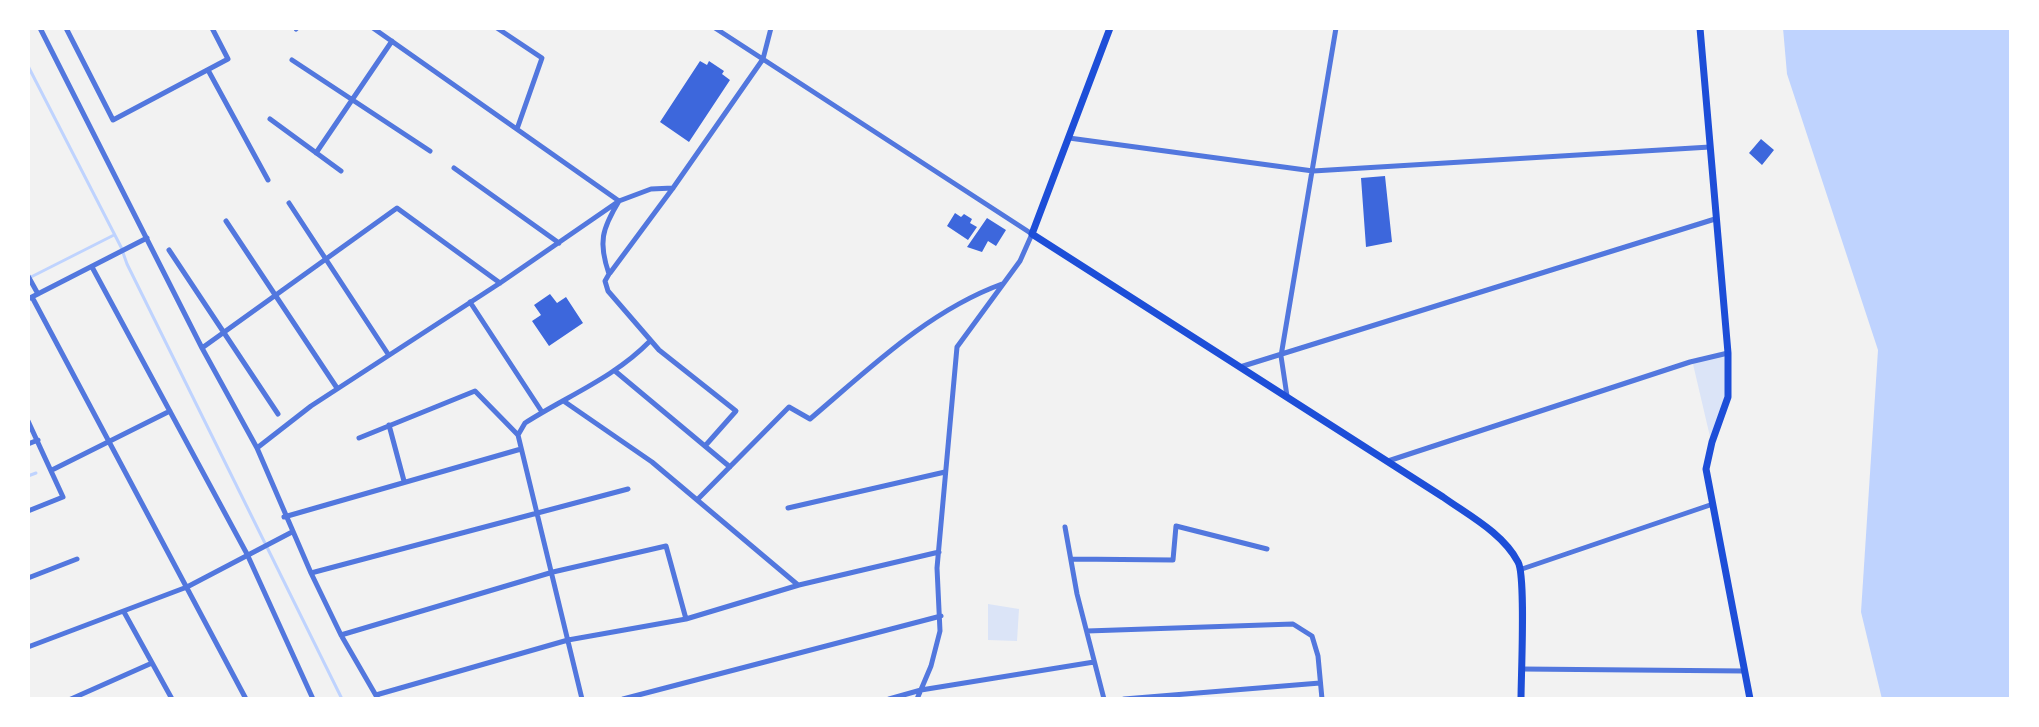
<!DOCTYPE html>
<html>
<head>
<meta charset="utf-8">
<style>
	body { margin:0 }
	#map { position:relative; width:2039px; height:727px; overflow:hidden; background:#f2f2f2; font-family:Manrope,sans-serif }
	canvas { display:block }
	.frame { position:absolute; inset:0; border:30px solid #fff; pointer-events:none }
</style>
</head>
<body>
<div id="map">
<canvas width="2039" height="727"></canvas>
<div class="frame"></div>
</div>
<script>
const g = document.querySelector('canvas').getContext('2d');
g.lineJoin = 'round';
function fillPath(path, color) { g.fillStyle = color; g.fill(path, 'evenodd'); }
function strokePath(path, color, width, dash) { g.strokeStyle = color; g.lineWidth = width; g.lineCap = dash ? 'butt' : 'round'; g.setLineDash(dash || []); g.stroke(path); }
fillPath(new Path2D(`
	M1728 353V397L1711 441 1693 364Z
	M988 604 1019 609 1017 641 988 640Z`), '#dbe4f7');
fillPath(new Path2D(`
	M1783 28H2011V699H1882L1861 612 1878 350 1787 74Z`), '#bfd3fe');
strokePath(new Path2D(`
	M28 66 121 247 127 264 342 699
	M29 278 114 235
	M28 476 36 473`), '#bfd3fe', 3);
fillPath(new Path2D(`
	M700 61 707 65 709 61 724 71 722 74 730 80 689 142 660 122Z
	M1761 139 1774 150 1762 165 1749 153Z
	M1385 176 1392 242 1366 247 1361 178Z
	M955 213 961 217 964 214 972 219 970 223 977 227 968 240 947 226Z
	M987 218 1006 230 996 246 988 241 982 252 967 247Z
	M550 294 557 303 566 297 583 323 549 346 532 321 541 315 534 305Z`), '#3d67dc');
strokePath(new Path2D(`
	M40 28 202 348 257 448 311 573 341 635 378 699
	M66 28 113 120 228 59 212 28
	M373 28 619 201C602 229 598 242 609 274L605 281 608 291 659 350 736 411 705 446
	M497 28 542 58 517 129
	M715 28 1032 234 1020 261 957 347 937 568 940 631 931 666 917 699
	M296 29 297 28
	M292 60 430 151
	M208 70 268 180
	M270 119 341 171
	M1069 138 1313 171 1710 147
	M316 153 392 41
	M454 168 559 243
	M289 203 388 354
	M226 221 337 388
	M169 250 278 414
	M92 267 247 554 313 699
	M610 273 673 188 763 59 771 28
	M28 276 38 294
	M32 297 246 699
	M28 299 147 238
	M470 302 542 412
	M202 348 397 208 500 283
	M1240 367 1715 219
	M615 371 730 467
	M1287 396 1281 356 1336 28
	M565 402 652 462 798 585
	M28 421 63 497 28 511
	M389 425 404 481
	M518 435 525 423C567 396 614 378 650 341
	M359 438 475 391 518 435 582 699
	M28 444 38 440
	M257 448 311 406 500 283 619 201 651 189 673 188
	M1388 461 1690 362 1728 353
	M52 470 170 411
	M697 500 789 407 810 419C869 369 928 311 1002 284
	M788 508 945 472
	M284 517 521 449
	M1065 527 1077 594 1104 699
	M1071 559 1173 560 1176 526 1267 549
	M1522 569 1713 504
	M311 573 628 489
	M28 578 77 559
	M124 612 172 699
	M1087 631 1293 624 1312 636 1318 656 1322 699
	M341 635 553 572 666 546 686 619
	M28 647 187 587 292 532
	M1522 669 1744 671
	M376 695 568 640 686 619 799 585 939 552
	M71 699 152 663
	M623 699 941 616
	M889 699 921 690 1094 662
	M1124 699 1320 683`), '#5277de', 5);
strokePath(new Path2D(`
	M1110 28 1032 234 1443 497C1468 515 1503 533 1518 562 1526 576 1521 675 1521 699
	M1700 28 1728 353V397L1712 442 1706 469 1750 699`), '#1d4ed8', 7);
</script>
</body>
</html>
